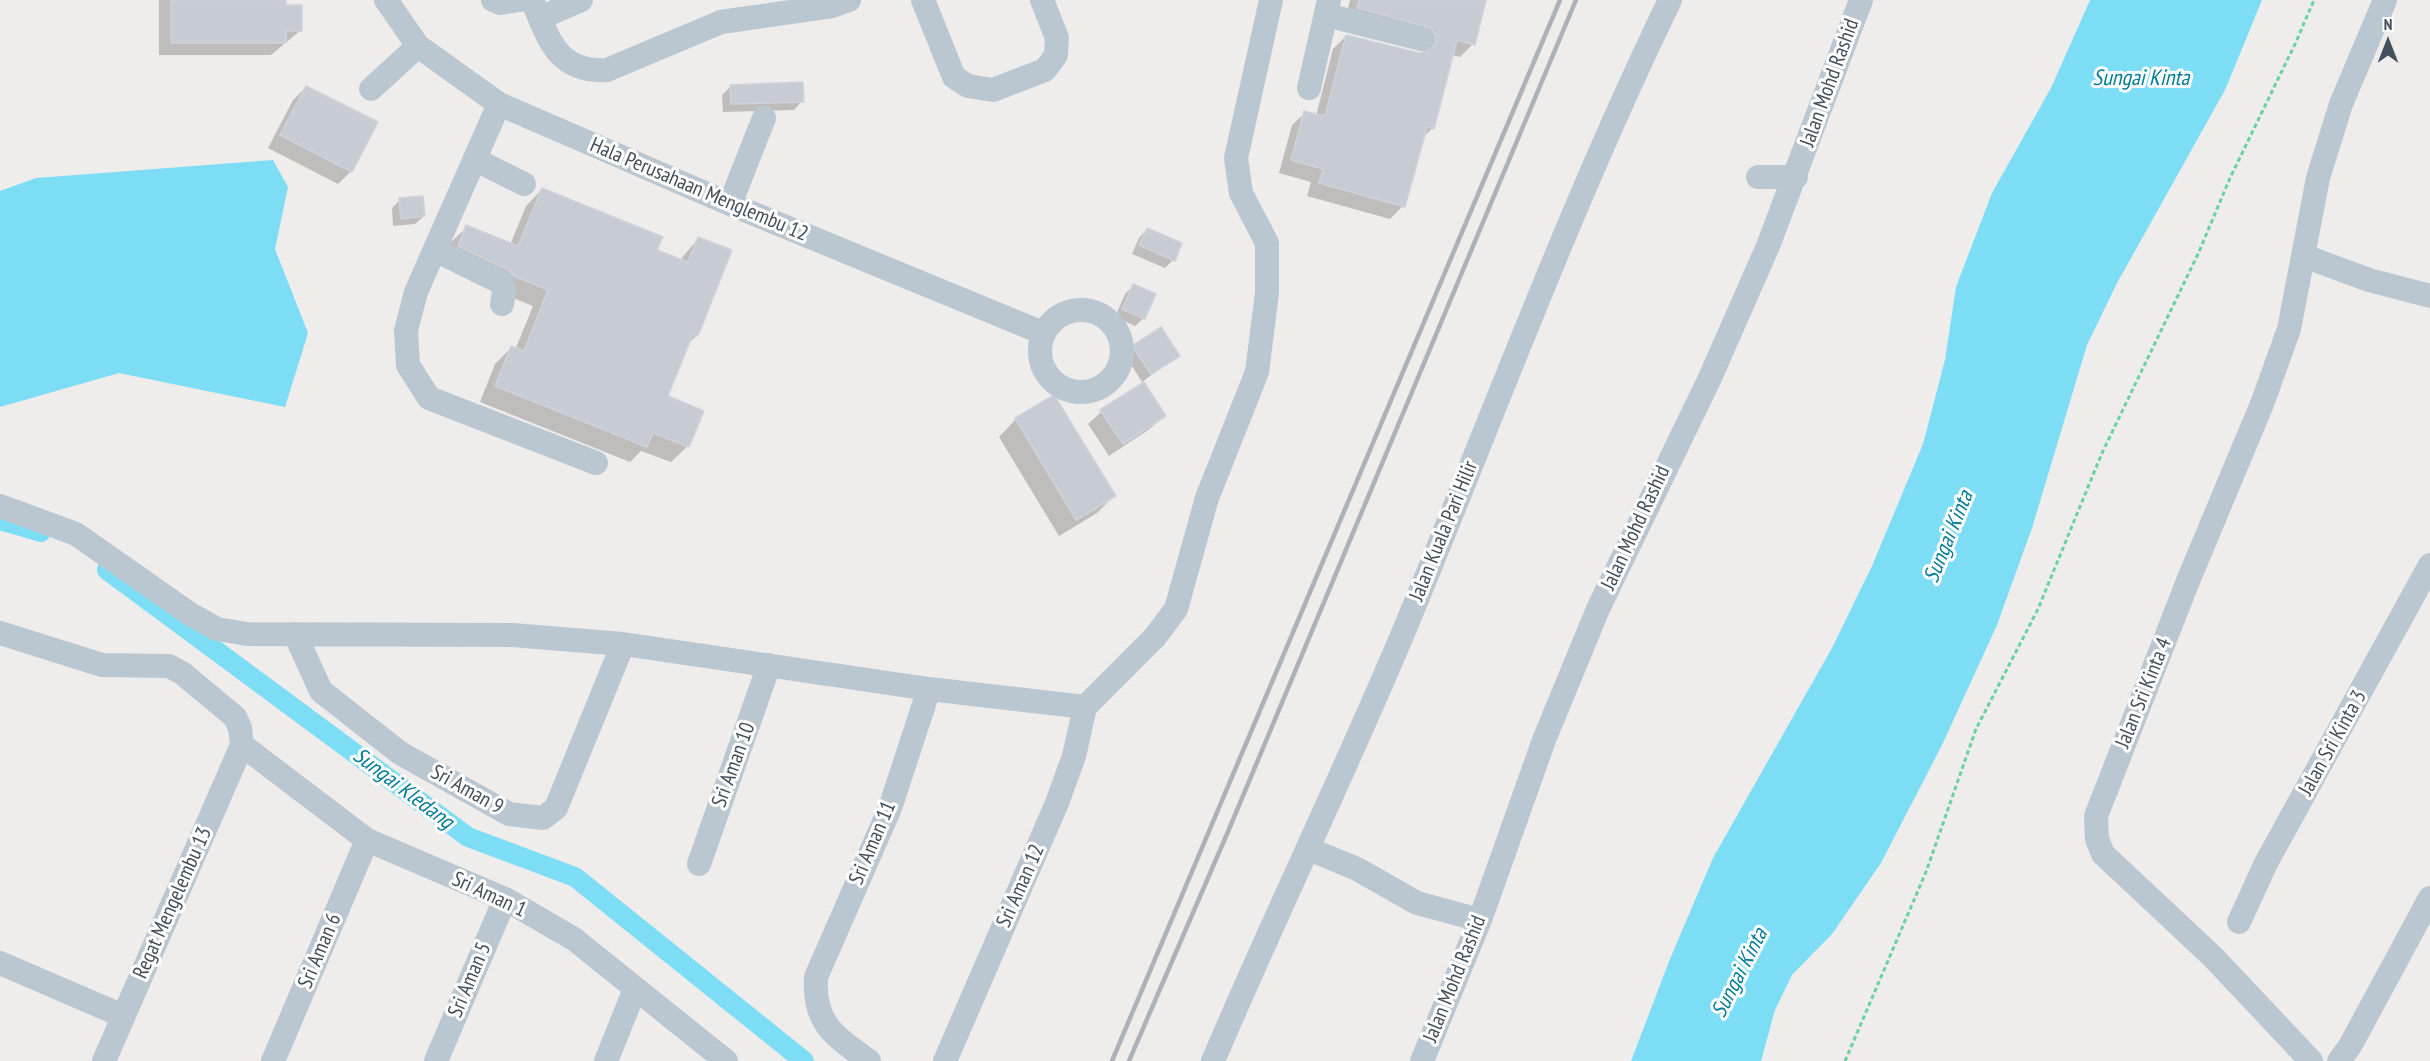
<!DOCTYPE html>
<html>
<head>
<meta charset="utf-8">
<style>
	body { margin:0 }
	#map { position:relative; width:2430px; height:1061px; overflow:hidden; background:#efecec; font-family:"PT Sans Narrow",sans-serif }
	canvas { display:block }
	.north { position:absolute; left:2358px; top:12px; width:60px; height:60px; -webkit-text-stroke:4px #fff; paint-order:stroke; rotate:0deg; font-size:16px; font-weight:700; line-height:24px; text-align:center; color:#43505b }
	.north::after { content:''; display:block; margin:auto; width:21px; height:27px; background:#43505b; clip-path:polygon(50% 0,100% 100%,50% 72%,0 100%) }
</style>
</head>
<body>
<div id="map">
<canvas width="2430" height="1061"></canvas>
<div class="north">N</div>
</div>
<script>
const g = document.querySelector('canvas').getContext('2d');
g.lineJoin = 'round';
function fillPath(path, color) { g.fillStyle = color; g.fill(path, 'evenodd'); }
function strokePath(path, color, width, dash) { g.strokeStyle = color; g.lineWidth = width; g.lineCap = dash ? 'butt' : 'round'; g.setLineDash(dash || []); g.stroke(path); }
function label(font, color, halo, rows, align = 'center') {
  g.font = font + ' "PT Sans Narrow",sans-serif'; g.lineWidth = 6; g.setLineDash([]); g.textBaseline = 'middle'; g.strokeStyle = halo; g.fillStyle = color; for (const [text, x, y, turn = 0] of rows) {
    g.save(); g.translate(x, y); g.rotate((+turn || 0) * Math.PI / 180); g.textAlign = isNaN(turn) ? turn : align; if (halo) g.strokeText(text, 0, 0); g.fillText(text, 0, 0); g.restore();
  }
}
fillPath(new Path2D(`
	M2090 0H2262L2225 90 2117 283 2087 345 2032 528 1997 625 1942 745 1881 863 1832 934 1792 975 1775 1010 1761 1061H1631L1670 959 1713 858 1832 648 1872 566 1923 444 1945 360 1956 287 1992 193 2051 88Z
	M273 160 288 187 275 249 308 333 285 407 119 373 0 407V191L36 178Z`), '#7dddf4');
fillPath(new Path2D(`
	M159 0H284V7L301 30 271 55H159Z
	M1350 0H1486L1473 44 1460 57 1452 55 1433 128 1422 138 1403 206 1390 219 1307 196 1311 182 1279 173 1292 125 1305 113 1316 116 1333 49 1346 36 1423 54V48L1345 21Z
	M731 86 802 101 794 110 723 112 722 95Z
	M306 87 351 171 338 184 268 148 293 100Z
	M542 189 655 250 680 260 698 239 697 335 687 345 666 397 688 446 671 462 641 451 630 462 480 402 495 364 511 348 515 350 533 306 498 292 443 262 450 243 467 227 510 245 526 206Z
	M400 200 424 216 415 224 393 226 392 208Z
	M1147 229 1173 260 1165 268 1132 254 1139 238Z
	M1133 286 1144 318 1135 326 1115 317 1125 294Z
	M1133 347 1178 356 1142 382 1125 355Z
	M1054 397 1114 496 1097 513 1059 536 999 437 1016 419Z
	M1101 412 1164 415 1151 428 1109 456 1088 424Z`), '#0003');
strokePath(new Path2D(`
	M0 520 41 532
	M107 570 468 837 575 877 804 1061`), '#7dddf4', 20);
const building = new Path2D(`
	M171 0H286V5H302V31H286V43H171Z
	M1359 0H1486L1475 45 1457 40 1434 129 1427 127 1405 207 1319 183 1323 169 1291 160 1304 111 1325 116 1346 35 1419 53 1426 52 1436 43 1435 35 1431 28 1357 8Z
	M803 82 804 102 731 104 730 85Z
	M306 86 378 122 352 172 280 135Z
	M542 188 663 237 657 250 688 262 698 237 732 250 698 336 693 334 668 396 704 411 689 447 653 433 647 447 495 386 511 346 524 351 548 290 514 276 508 270 458 246 466 225 518 246Z
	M423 196 425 216 401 219 399 198Z
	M1147 228 1182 243 1175 261 1139 245Z
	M1133 284 1156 294 1145 319 1122 309Z
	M1161 327 1180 356 1151 374 1132 346Z
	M1144 382 1166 416 1123 444 1100 410Z
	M1054 395 1116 496 1076 520 1015 418Z`);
fillPath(building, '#c7cbd3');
strokePath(building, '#cfd2d9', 1.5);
strokePath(new Path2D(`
	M1845 1061 1926 872 1976 729 2038 609 2102 453 2198 254 2230 178 2296 42 2314 0`), '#6ad39d', 3, [4.5, 3]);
strokePath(new Path2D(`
	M386 0 418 46 499 104 730 204 1043 333
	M493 0 500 3 520 0
	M532 0C549 39 557 73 607 70L721 22 832 6 849 0
	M923 0 954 77 968 86 993 90 1045 70 1056 55 1057 38 1042 0
	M1326 15 1422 39
	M540 18 581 0
	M1309 88 1329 0
	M371 89 418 46
	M499 104 416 292 406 330 408 365 429 398 596 463
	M476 160 524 184
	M1758 177H1796
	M730 204 764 118
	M435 250 502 283 504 292 502 304
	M2304 256 2369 280 2430 296
	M1040 351a41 41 0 1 1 82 0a41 41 0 1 1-82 0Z
	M0 506 76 534 190 614 217 629 247 634 512 635 623 644 929 689 1085 707
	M0 633 102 665 169 666 182 673 235 717 240 728 242 745 104 1061
	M295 634 321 691 400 753 509 814 543 818 556 808 623 644
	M1085 707 1155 637 1176 609 1207 498 1257 372 1267 293V243L1241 193 1236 158 1271 0
	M242 745 367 840 505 899 574 939 726 1061
	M1309 849 1357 869 1417 903 1480 920
	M699 864 769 665
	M2239 922 2266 863 2430 565
	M0 963 123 1016
	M273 1061 367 840
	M436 1061 505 899
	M606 1061 635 989
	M869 1061C835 1036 813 1024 816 977L890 808 929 689
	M945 1061 1057 803 1074 756 1085 707
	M1213 1061C1275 915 1345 772 1406 626 1493 416 1571 204 1670 0
	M1422 1061 1480 920 1544 740 1598 609 1709 380 1768 246 1861 0
	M2311 1061 2213 957 2103 854 2097 839 2096 816 2188 581 2262 404 2289 329 2318 178 2341 104 2385 0
	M2339 1061 2350 1046 2430 898`), '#bbc7d0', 24);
strokePath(new Path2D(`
	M1112 1061 1560 0
	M1129 1061 1227 834 1576 0`), '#aeb2b8', 4.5);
label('21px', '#43505b', '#fff', [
	["Jalan Mohd Rashid",1830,83,-70],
	["Hala Perusahaan Menglembu 12",699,190,23],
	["Jalan Mohd Rashid",1636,528,-65],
	["Jalan Kuala Pari Hilir",1444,531,-68],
	["Jalan Sri Kinta 4",2144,693,-68],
	["Jalan Sri Kinta 3",2333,743,-61],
	["Sri Aman 10",734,765,-70],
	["Sri Aman 9",467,790,29],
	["Sri Aman 11",873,843,-67],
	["Sri Aman 12",1021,886,-66],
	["Sri Aman 1",489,895,25],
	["Regat Mengelembu 13",173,903,-66],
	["Sri Aman 6",320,951,-67],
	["Jalan Mohd Rashid",1455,979,-68],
	["Sri Aman 5",470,980,-67]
]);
label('italic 22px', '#037c99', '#fff', [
	["Sungai Kinta",2141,79],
	["Sungai Kinta",1949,537,-68],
	["Sungai Kledang",403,789,37],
	["Sungai Kinta",1740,973,-63]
]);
</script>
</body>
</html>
